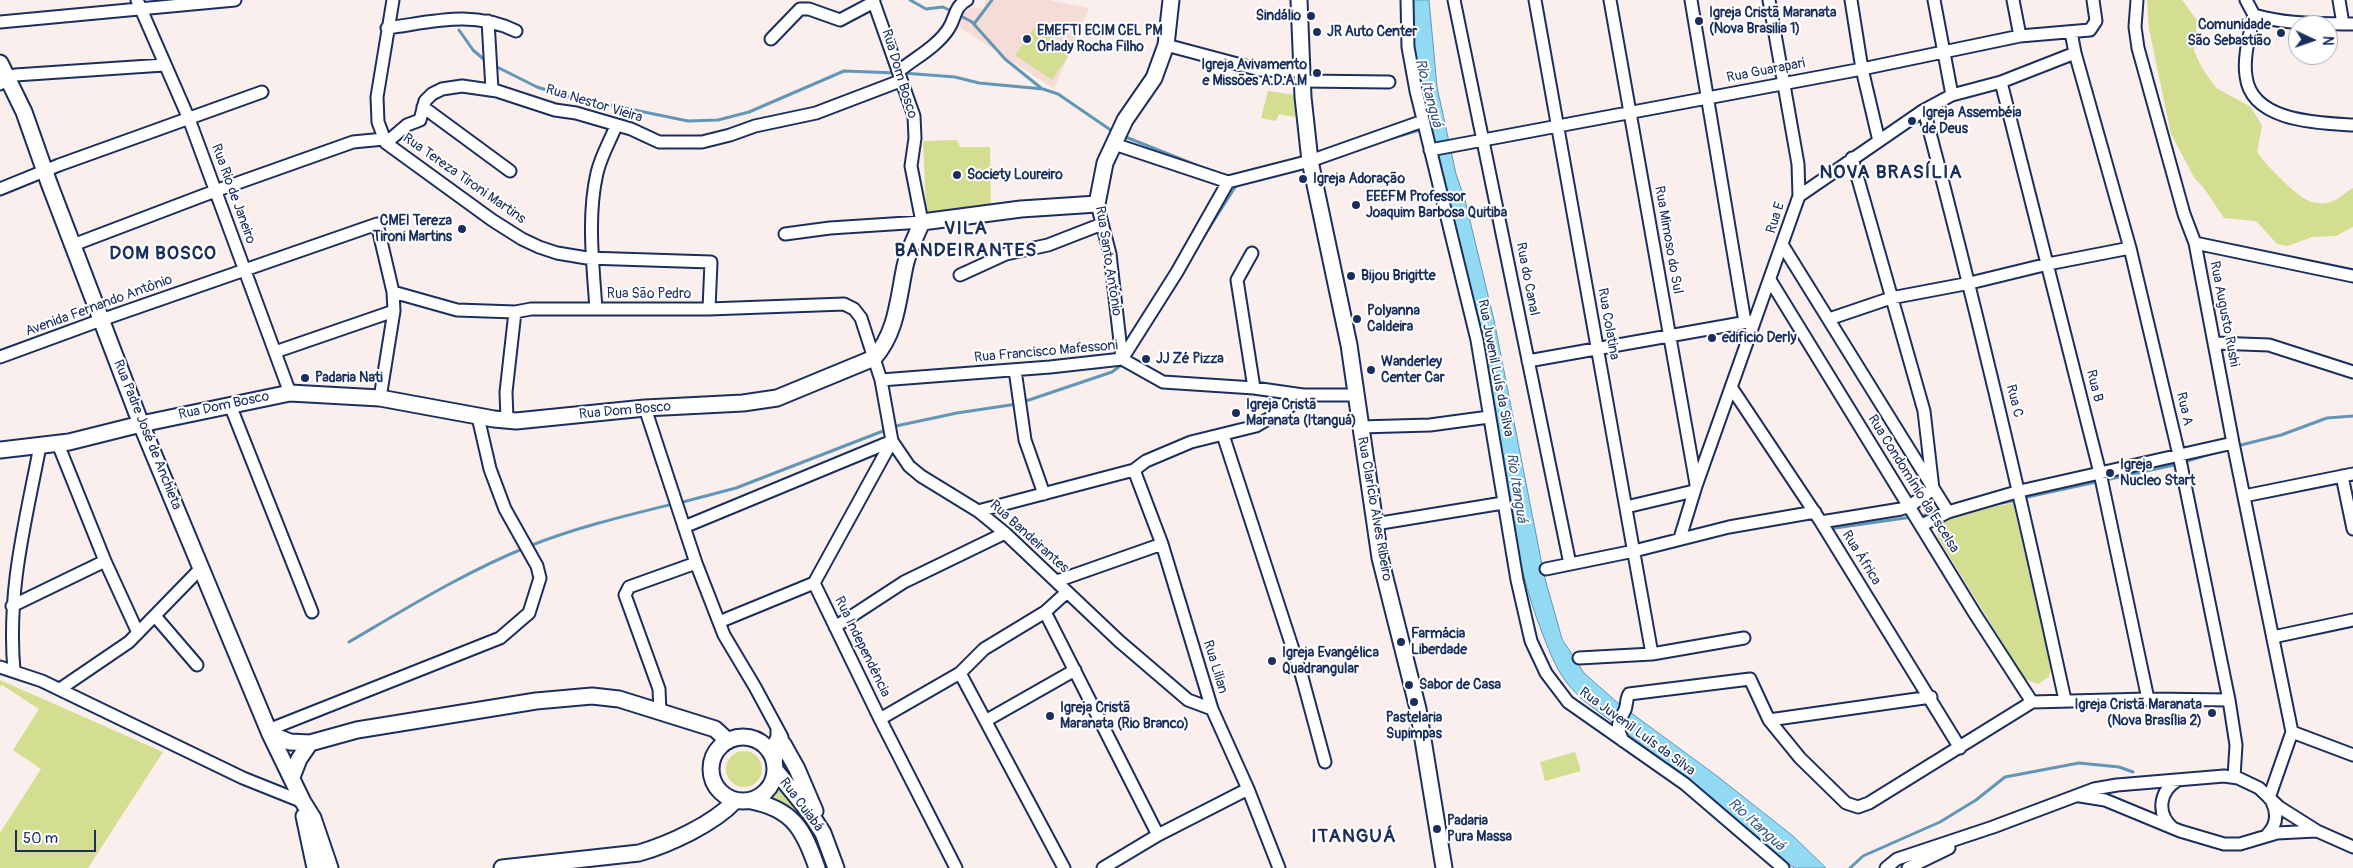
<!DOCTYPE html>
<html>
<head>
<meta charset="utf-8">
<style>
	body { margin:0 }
	#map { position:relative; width:2353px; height:868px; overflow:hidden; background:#faefec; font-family:Pangolin,sans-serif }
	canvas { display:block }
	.north { position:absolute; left:2288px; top:15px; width:50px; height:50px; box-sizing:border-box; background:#fff; border:1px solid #a4acbf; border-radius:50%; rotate:93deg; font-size:14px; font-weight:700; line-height:20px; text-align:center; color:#1b2f5e }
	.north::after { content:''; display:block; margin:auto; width:18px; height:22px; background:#1b2f5e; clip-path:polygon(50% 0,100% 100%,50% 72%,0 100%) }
	.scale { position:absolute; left:15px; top:830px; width:81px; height:22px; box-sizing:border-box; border:2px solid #1b2f5e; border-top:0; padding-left:6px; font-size:15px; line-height:18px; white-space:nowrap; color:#1b2f5e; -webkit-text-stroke:4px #fff; paint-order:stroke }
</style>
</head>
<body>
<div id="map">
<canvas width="2353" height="868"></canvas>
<div class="north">N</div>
<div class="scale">50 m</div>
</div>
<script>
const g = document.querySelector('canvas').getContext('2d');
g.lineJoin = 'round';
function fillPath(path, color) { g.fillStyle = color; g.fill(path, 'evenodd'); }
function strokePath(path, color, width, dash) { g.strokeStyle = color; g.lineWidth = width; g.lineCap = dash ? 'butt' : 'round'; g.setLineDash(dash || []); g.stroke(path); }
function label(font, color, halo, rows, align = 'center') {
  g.font = font + ' Pangolin,sans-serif'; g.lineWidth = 4; g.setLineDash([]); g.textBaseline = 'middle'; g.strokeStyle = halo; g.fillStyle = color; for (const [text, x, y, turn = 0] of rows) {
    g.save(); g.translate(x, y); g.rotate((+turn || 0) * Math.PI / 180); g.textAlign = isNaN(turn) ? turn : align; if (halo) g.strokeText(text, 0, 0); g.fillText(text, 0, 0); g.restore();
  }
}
fillPath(new Path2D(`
	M985 0H1049L1089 8 1054 89 958 26 960 15 972 7 984 9Z`), '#f5dcd6');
fillPath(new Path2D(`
	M2147 0H2182L2197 20 2194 51 2202 68 2216 88 2251 107 2262 126 2257 152C2267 166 2292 192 2307 200 2314 204 2323 204 2330 202 2339 200 2345 192 2353 188V227L2336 236 2312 237 2288 246 2277 244 2256 221 2224 218 2203 187 2195 179 2171 134 2149 29Z
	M1035 27 1071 52 1052 80 1015 55Z
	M1268 91 1296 95 1295 117 1279 114 1276 121 1261 118Z
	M957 140 960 147H990L991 204 926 212 923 141Z
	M2013 503 2051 668 2049 677 2038 684 2025 679 1938 538C1937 531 1939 524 1944 520 1959 510 1995 507 2013 503Z
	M0 680 163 752 88 868H0V833L41 769 13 750 39 709 2 685 0 687Z
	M726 769a18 18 0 1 1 36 0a18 18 0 1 1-36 0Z
	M1575 752 1581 771 1545 781 1540 762Z
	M778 784 799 801 832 868H827C812 831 808 815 769 797Z`), '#d3de91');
const water = new Path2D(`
	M1409 0H1429L1437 87 1456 174 1465 200 1494 320 1544 575 1562 639 1584 673 1619 704 1717 776 1793 836 1826 868H1794L1710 796 1583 700C1560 679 1554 663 1543 635 1527 595 1517 552 1510 509 1505 475 1501 442 1490 408L1424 120 1406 15Z`);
fillPath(water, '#92daf3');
strokePath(water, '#6296b7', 1);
strokePath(new Path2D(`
	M910 0 926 9 943 7 953 12
	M959 15 972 22 1005 59 1041 88
	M974 24 992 0
	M459 30 473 50 487 62
	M495 66 537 87 566 96 688 121 718 120 749 112 844 71 897 73
	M903 73 955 77 979 83 1043 89 1058 94 1115 133
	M1123 136 1206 169
	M1386 140 1423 129
	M1199 244 1237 184
	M1023 402 1112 372 1124 363
	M2237 446 2281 435 2327 418 2353 416
	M2184 462 2217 452
	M2023 498 2174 465
	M679 503 736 488 896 426 957 413 1017 404
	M1986 506 2017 500
	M1828 529 1933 514
	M349 642C407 608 465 572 527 547 574 528 624 516 673 504
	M1850 868 1863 856 1940 822 1976 800 2005 777 2079 763 2119 767 2133 772`), '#6296b7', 3);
const minor = new Path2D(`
	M137 0 189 119 290 393
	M393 0 377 97 378 122 386 143 492 220 522 239 539 247 557 253 587 258 711 262 709 309
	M1407 0 1408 47 1416 91 1477 340 1517 580 1531 641 1546 673 1568 702 1685 784 1783 868
	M1454 0 1570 564
	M1535 0 1652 654
	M1610 0 1696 484
	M1691 0 1745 322
	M1769 0 1798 164 1799 196
	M1851 0 1862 69 1879 141
	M1934 0 1952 95
	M2013 0 2020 36
	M2137 0 2135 27 2138 48 2184 214 2195 243 2233 443 2292 732 2353 755
	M2246 0 2254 15C2288 25 2318 23 2353 24
	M2339 0 2343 24
	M2254 15C2250 34 2243 56 2246 76 2251 122 2319 123 2353 125
	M488 21 492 90
	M0 22 235 0
	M387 28C433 22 472 10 516 31
	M771 39 800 9H809L840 20 874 2
	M1166 45 1260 70 1302 71
	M2075 53 2130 248 2179 455 2229 700 2236 745 2234 777
	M899 71C915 58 938 46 949 28 956 17 954 7 967 0
	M1303 81 1389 82
	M2001 82 2100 473 2148 699
	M0 84 6 77 15 75 164 65
	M423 107 510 171
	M1924 110C1976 306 2022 502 2065 700
	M386 143 407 125 420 120 425 101 432 94 442 89 462 86 497 91 555 110 576 113 631 129 659 142H702L730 135 755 126 816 113 900 81
	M1114 144 1228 182 1310 161 1423 121
	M1430 150 1862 69 2020 36 2090 30 2096 21 2093 0
	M0 189 59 165 262 92
	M1097 204 1110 254 1122 359
	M785 234 830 228 922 222 911 166 915 138 914 116 873 0
	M2195 243 2353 276
	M73 245 215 191 353 142 384 139
	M1783 246 1948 512
	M1252 253 1237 280 1254 388
	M960 275 1006 254 1048 245 1102 224
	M1770 280 1975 614 2032 702
	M393 292 457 310 515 312 531 309H709L844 304 854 309 861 318 881 380 892 441 909 466 921 476 978 511 1005 533 1119 641 1188 700 1212 709
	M596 309C593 265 587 216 597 173 601 156 610 141 616 126
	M1829 319 1891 298 1970 283 2048 264 2130 248
	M2215 343 2269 345 2353 372
	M275 352 394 311
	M0 357 101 320 377 224 393 292 394 311 380 398
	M1122 359 1177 272 1228 182
	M1528 361 1753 321
	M1015 370 1025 440 1044 494
	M881 380 1050 367 1122 359 1163 382 1254 388 1303 395H1357
	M1731 387 1821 522 1960 748
	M230 405 312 612
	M645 408 696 563 724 635 755 687 782 737 781 750 775 761
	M507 420 506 392 515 312
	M1360 427 1430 425 1489 417
	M1223 435 1302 677 1325 762
	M58 444 105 561 138 633
	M1134 470 1162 544 1212 709 1248 789 1279 868
	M2342 476 2353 529
	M2244 496 2353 474
	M1626 507 1694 491
	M978 511 1134 470 1146 461 1191 442 1256 426 1289 407 1303 395
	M1821 522 1901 509 1910 506 1933 489 1924 411 1852 158
	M1375 524 1503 503
	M1922 525 1948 512 2020 491 2233 443
	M684 527 892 441
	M1680 538 1696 486 1799 196 1924 110 1952 95 2001 82 2075 53 2071 32
	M1546 569 1634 551 1729 527 1815 512
	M1057 581 1162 544
	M814 583 880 719 956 868
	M814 583 892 441
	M12 606 105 561
	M1045 612 1158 835
	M155 616 197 665
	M719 622 814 583
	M835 627 904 582 1005 533
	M2273 637 2353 620
	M1579 658 1652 654 1744 638
	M0 667 42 681 243 778 303 802
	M14 671C7 590 25 524 40 446
	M960 673 1064 868
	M60 689 129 642 202 567
	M660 712 659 689 625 595 629 587 696 563
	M880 719 960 673 984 649 1045 612 1067 592
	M987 720 1075 670
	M1769 720 1931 697
	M268 730 500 638 529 613 540 578 537 566 505 509 490 469 478 417
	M1623 741C1616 725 1617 725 1625 710 1627 704 1626 699 1629 694L1750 679 1769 720 1800 758 1846 803 1858 807 1869 803 2032 702 2148 699 2229 700
	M770 751 777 737V728
	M2080 796 2105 800 2180 831 2224 844H2240L2277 833 2316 831
	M2269 798 2292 732
	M2173 828C2156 814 2159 791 2178 780
	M2267 835C2277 825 2278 814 2272 802
	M1103 868 1158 835 1248 789
	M1886 868 1897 859 1993 827 2094 789 2117 785 2224 776 2238 778 2259 788 2279 807 2317 831 2353 847
	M1908 868 1949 848`);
const tertiary = new Path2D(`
	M1299 0 1303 97 1310 161 1349 345 1380 558 1418 709 1444 868
	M0 63 24 112 49 183 141 424 270 734 303 802 313 818 330 868
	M0 450 69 442 141 424 290 393 380 398 494 419 516 421 645 408 743 403 777 398 874 358C897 332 898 299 905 266 908 251 916 236 922 222L1021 209 1097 204 1105 163 1125 120 1154 78 1166 45 1171 0
	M270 734 290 742 310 743 357 730 536 701 592 696 619 699 715 729 728 741
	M711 769a32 32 0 1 1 64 0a32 32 0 1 1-64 0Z
	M783 744 797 769 815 811
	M776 771 810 813 823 833 836 868
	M292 777 299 759 310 743
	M751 801C793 809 804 830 817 868
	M304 816 315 868
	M502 868 639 853C670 844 713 824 735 801`);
strokePath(minor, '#1b2f5e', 15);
strokePath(tertiary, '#1b2f5e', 19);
strokePath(minor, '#fff', 11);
strokePath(tertiary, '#fff', 15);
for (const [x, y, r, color] of [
	[1311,16,5,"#1b2f5e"],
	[1699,21,5,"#1b2f5e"],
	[1317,32,5,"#1b2f5e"],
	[2281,33,5,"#1b2f5e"],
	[1027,39,5,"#1b2f5e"],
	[1317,73,5,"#1b2f5e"],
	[1912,121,5,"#1b2f5e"],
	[957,175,5,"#1b2f5e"],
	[1303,179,5,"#1b2f5e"],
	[1356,205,5,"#1b2f5e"],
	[462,229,5,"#1b2f5e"],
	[1351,276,5,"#1b2f5e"],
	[1357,319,5,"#1b2f5e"],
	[1712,338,5,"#1b2f5e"],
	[1146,359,5,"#1b2f5e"],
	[1371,370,5,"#1b2f5e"],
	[305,378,5,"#1b2f5e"],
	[1236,413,5,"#1b2f5e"],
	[2110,473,5,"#1b2f5e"],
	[1401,642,5,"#1b2f5e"],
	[1272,661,5,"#1b2f5e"],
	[1409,685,5,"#1b2f5e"],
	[1414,702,5,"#1b2f5e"],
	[2212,713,5,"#1b2f5e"],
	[1050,716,5,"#1b2f5e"],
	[1437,829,5,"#1b2f5e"]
]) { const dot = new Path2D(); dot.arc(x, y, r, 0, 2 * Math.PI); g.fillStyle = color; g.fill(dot); strokePath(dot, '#fff', 2); }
label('bold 14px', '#1b2f5e', '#fff', [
	["Igreja Cristã Maranata",1709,13],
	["(Nova Brasilia 1)",1709,29],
	["Sindálio",1301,16,"right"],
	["Comunidade",2271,25,"right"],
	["São Sebastião",2271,41,"right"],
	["EMEFTI ECIM CEL PM",1037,31],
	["Orlady Rocha Filho",1037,47],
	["JR Auto Center",1327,32],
	["Igreja Avivamento",1307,65,"right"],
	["e Missões A.D.A.M",1307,81,"right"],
	["Igreja Assembéia",1922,113],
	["de Deus",1922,129],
	["Society Loureiro",967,175],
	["Igreja Adoração",1313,179],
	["EEEFM Professor",1366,197],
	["Joaquim Barbosa Quitiba",1366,213],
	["CMEI Tereza",452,221,"right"],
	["Tironi Martins",452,237,"right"],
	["Bijou Brigitte",1361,276],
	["Polyanna",1367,311],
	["Caldeira",1367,327],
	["edificio Derly",1722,338],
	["JJ Zé Pizza",1156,359],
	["Wanderley",1381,362],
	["Center Car",1381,378],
	["Padaria Nati",315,378],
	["Igreja Cristã",1246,405],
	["Maranata (Itanguá)",1246,421],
	["Igreja",2120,465],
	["Nucleo Start",2120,481],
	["Farmácia",1411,634],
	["Liberdade",1411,650],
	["Igreja Evangélica",1282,653],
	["Quadrangular",1282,669],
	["Sabor de Casa",1419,685],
	["Igreja Cristã Maranata",2202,705,"right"],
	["(Nova Brasília 2)",2202,721,"right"],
	["Igreja Cristã",1060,708],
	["Maranata (Rio Branco)",1060,724],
	["Pastelaria",1414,718,"center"],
	["Supimpas",1414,734,"center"],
	["Padaria",1447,821],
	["Pura Massa",1447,837]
], 'left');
label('14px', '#1b2f5e', '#fff', [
	["Rua Guarapari",1766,71,-11],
	["Rua Dom Bosco",899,74,73],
	["Rua Nestor Vieira",594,104,17],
	["Rua Tereza Tironi Martins",464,179,35],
	["Rua Rio de Janeiro",233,194,70],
	["Rua E",1776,218,-72],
	["Rua Mimoso do Sul",1668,240,80],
	["Rua Santo Antônio",1108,261,81],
	["Rua do Canal",1527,279,79],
	["Rua São Pedro",649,294],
	["Avenida Fernando Antônio",99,306,-20],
	["Rua Augusto Rushi",2224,314,79],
	["Rua Colatina",1608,324,80],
	["Rua Francisco Mafessoni",1046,352,-5],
	["Rua Juvenil Luís da Silva",1495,368,79],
	["Rua B",2094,386,76],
	["Rua C",2014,401,76],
	["Rua Dom Bosco",224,406,-12],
	["Rua A",2184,409,77],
	["Rua Dom Bosco",625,411,-5],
	["Rua Padre José de Anchieta",147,435,68],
	["Rua Condomínio da Escelsa",1913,484,58],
	["Rua Clarício Alves Ribeiro",1374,509,80],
	["Rua Bandeirantes",1029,537,42],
	["Rua África",1861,558,58],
	["Rua Independência",862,647,64],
	["Rua Lilian",1215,667,73],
	["Rua Juvenil Luís da Silva",1637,732,36],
	["Rua Cuiabá",801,805,53]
]);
label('italic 15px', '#395a83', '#fff', [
	["Rio Itanguá",1428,93,75],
	["Rio Itanguá",1516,488,81],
	["Rio Itanguá",1756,825,42]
]);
g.letterSpacing = '1px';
label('bold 19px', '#1b2f5e', '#fff', [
	["NOVA BRASÍLIA",1891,173],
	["VILA",966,229],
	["BANDEIRANTES",966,251],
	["DOM BOSCO",163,254],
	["ITANGUÁ",1354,837]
]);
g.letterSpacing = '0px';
</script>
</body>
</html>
